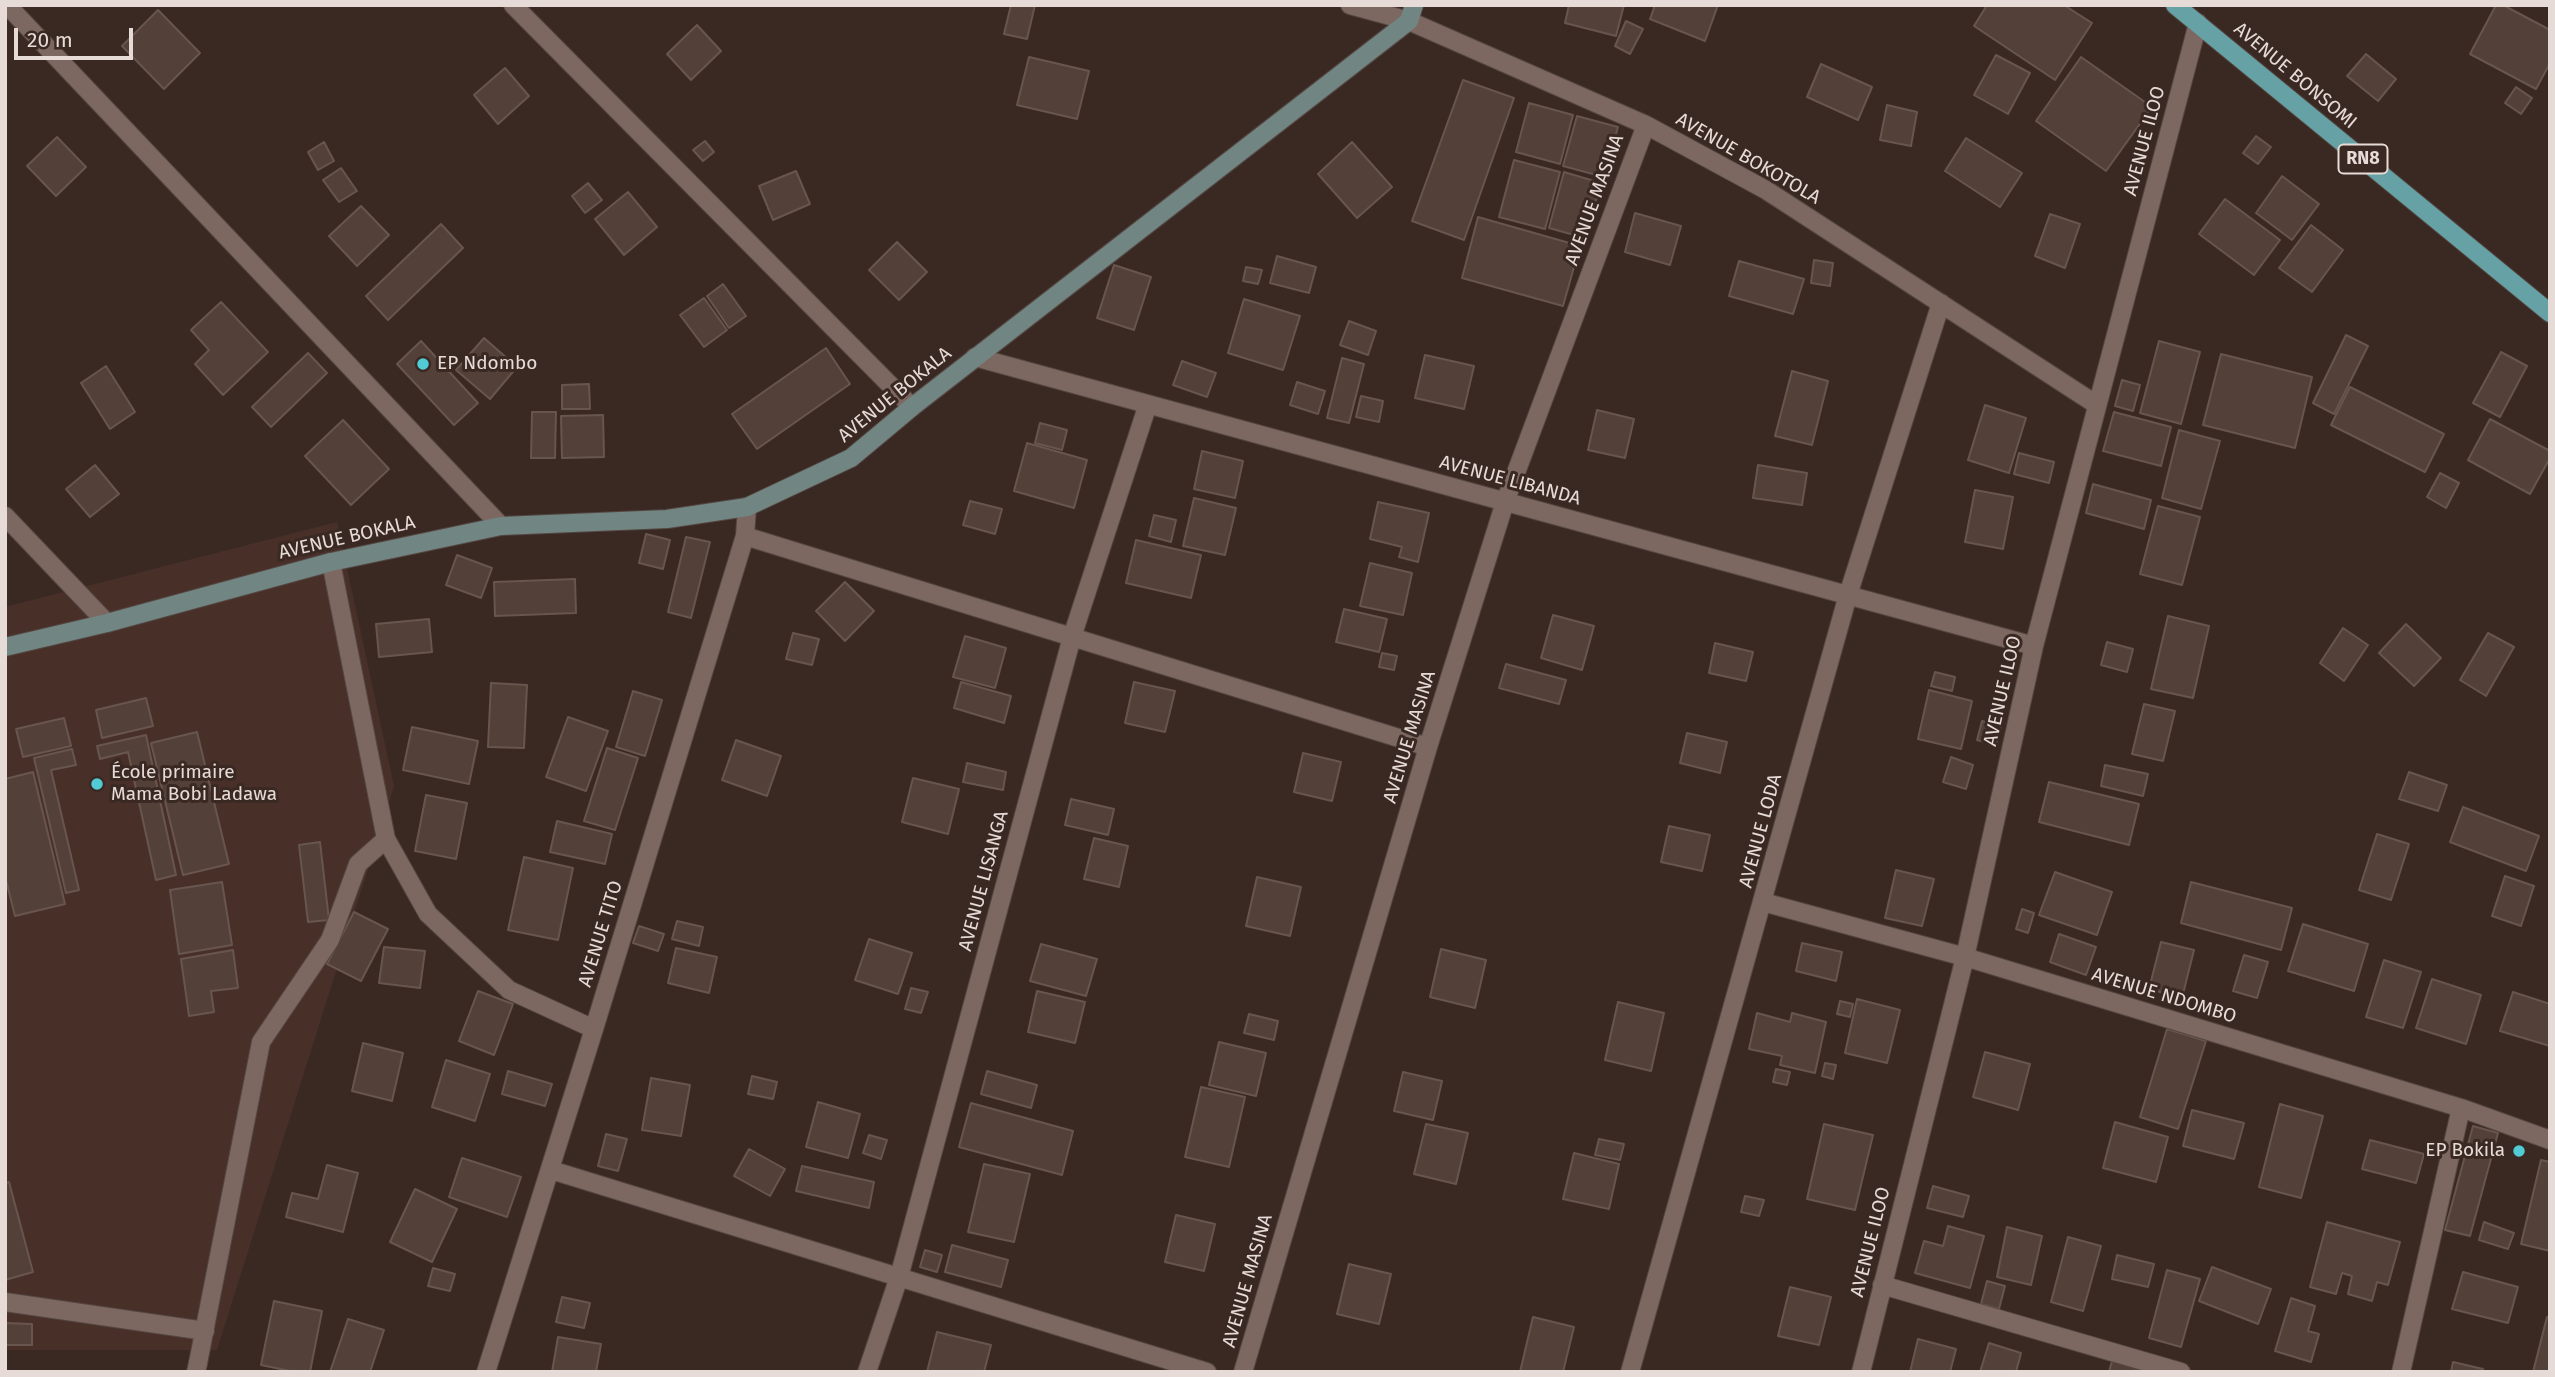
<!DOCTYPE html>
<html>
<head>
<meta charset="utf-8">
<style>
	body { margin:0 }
	#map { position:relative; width:2555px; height:1377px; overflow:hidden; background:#3a2923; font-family:"Fira Sans",sans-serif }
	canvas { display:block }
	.frame { position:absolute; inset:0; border:7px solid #e7dbd7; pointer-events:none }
	.scale { position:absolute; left:14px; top:28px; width:119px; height:32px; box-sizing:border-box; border:4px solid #e7dbd7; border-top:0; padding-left:9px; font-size:21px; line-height:24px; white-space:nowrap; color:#e7dbd7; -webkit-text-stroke:5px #3a2923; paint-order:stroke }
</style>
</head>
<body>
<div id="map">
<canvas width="2555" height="1377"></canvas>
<div class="frame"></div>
<div class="scale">20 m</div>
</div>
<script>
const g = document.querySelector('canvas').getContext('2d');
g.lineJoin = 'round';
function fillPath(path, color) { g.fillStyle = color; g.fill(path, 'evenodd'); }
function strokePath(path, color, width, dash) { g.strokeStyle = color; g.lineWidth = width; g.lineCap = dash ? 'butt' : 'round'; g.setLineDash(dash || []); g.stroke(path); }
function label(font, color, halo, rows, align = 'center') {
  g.font = font + ' "Fira Sans",sans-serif'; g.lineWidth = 6; g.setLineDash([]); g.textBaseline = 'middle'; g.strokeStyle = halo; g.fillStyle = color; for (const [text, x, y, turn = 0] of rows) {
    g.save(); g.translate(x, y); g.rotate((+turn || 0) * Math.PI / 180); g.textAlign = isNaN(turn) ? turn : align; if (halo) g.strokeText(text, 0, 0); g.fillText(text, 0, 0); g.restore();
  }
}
fillPath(new Path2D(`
	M337 522 394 786 217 1350H5V607Z`), '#483029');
const building = new Path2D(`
	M1011 5H1035L1027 39 1004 34Z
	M1569 5H1624L1616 36 1565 23Z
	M1655 5H1718L1705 41 1650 19Z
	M1987 5H2064L2092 23 2055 80 1974 26Z
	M2496 5H2503L2550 30V63L2536 89 2470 54Z
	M158 10 200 53 164 89 122 46Z
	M1626 21 1643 29 1630 54 1615 46Z
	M697 25 721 51 691 80 667 54Z
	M2366 54 2396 79 2378 101 2347 76Z
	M1996 55 2030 73 2008 114 1974 95Z
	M1029 57 1089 71 1077 119 1017 105Z
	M2081 57 2152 107 2106 171 2036 121Z
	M1821 64 1872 87 1858 120 1807 97Z
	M505 68 529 96 498 124 474 95Z
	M1463 80 1514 98 1464 240 1412 221Z
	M2516 87 2532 98 2521 114 2505 103Z
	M1529 103 1573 115 1560 164 1516 152Z
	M1887 105 1917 112 1911 146 1880 140Z
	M1577 116 1618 127 1604 177 1563 166Z
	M2256 136 2271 147 2258 164 2243 153Z
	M57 137 86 167 56 196 27 166Z
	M1966 138 2022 173 2000 207 1945 171Z
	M705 141 714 152 703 161 693 150Z
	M324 142 334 161 318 170 308 152Z
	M1352 142 1392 187 1357 218 1318 174Z
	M1514 160 1560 172 1545 229 1499 217Z
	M341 168 357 191 339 202 323 180Z
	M796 171 810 204 773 220 759 186Z
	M1564 172 1601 183 1585 238 1549 228Z
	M2282 176 2319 204 2292 240 2256 213Z
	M588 183 602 200 585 213 572 196Z
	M628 192 657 227 624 255 595 219Z
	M2225 199 2280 240 2254 275 2199 234Z
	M361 206 389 235 357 266 329 236Z
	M1635 213 1681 226 1670 265 1625 252Z
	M2050 214 2080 224 2065 268 2035 256Z
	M1478 217 1580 246 1563 306 1462 278Z
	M441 224 463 248 388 320 366 296Z
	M2311 225 2343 250 2312 292 2279 268Z
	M897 242 927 272 899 300 869 270Z
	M1277 256 1316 267 1309 293 1270 283Z
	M1814 260 1833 263 1830 286 1811 283Z
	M1739 261 1804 279 1793 314 1729 296Z
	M1114 265 1151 277 1134 330 1097 318Z
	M1246 267 1262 270 1258 284 1243 281Z
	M723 284 746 316 729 328 707 296Z
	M704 298 727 330 704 347 680 315Z
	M1244 299 1300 316 1283 370 1228 353Z
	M221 302 268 352 223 395 195 364 209 350 191 330Z
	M1349 321 1376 331 1368 355 1340 345Z
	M2346 335 2368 346 2334 414 2313 403Z
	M484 338 517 367 490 399 456 370Z
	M421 341 478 403 454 425 397 364Z
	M2159 341 2200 352 2181 424 2140 413Z
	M826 348 850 384 757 449 732 414Z
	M2501 352 2527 366 2500 417 2473 403Z
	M308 353 327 373 271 427 252 407Z
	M2221 354 2312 377 2295 448 2203 425Z
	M1425 355 1474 366 1464 409 1415 398Z
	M1342 358 1364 364 1349 423 1327 418Z
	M1182 361 1216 373 1207 397 1173 385Z
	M106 366 135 412 110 429 81 383Z
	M1792 371 1828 381 1812 445 1775 436Z
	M2122 380 2140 385 2133 411 2115 406Z
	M1297 382 1325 391 1318 414 1290 405Z
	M589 384 590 409H562V385Z
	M2350 387 2444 434 2425 472 2331 425Z
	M1361 396 1383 401 1379 422 1356 417Z
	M1985 405 2026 418 2009 473 1968 460Z
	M1597 410 1634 419 1625 458 1588 450Z
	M532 412H556L555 458H531Z
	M2114 412 2171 427 2161 466 2103 451Z
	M603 415 604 457 562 458 561 416Z
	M2490 419 2550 451V458L2530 494 2468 460Z
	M343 420 389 469 351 505 305 456Z
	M1040 423 1067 430 1062 450 1035 443Z
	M2179 430 2220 441 2201 509 2162 498Z
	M1027 443 1087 460 1074 508 1014 491Z
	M1202 451 1243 461 1235 498 1194 489Z
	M2019 453 2054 462 2049 483 2014 474Z
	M95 465 119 494 90 517 66 489Z
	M1758 465 1807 473 1802 505 1753 498Z
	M2440 473 2459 483 2446 508 2427 497Z
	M2093 484 2151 500 2144 529 2086 513Z
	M1975 490 2013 497 2003 549 1965 542Z
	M1194 498 1236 508 1225 555 1183 546Z
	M970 501 1002 509 995 534 963 525Z
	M1378 502 1429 513 1418 562 1399 557 1402 547 1370 539Z
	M2158 506 2200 517 2182 585 2140 574Z
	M1154 515 1176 520 1171 542 1149 536Z
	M646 534 670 540 663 569 639 563Z
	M686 537 710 542 691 618 668 612Z
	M1136 540 1201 555 1191 598 1126 583Z
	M457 555 492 568 481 598 446 585Z
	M1370 563 1412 573 1403 615 1360 606Z
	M575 579 576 613 495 616 494 582Z
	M845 582 874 611 845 641 816 611Z
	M1344 609 1387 619 1379 652 1336 642Z
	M1553 615 1594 626 1582 670 1541 658Z
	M2168 616 2209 626 2193 698 2151 689Z
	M429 619 432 652 379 657 376 624Z
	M2406 624 2441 658 2414 686 2379 653Z
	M2343 628 2368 645 2344 681 2320 663Z
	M793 633 819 639 812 665 786 659Z
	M2488 633 2514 647 2486 696 2460 680Z
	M965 636 1006 648 995 688 953 677Z
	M2107 642 2133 649 2127 672 2101 665Z
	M1715 643 1753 652 1746 681 1709 673Z
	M1382 653 1397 656 1394 670 1379 667Z
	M1506 664 1566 680 1559 704 1499 688Z
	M1935 672 1955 677 1952 691 1931 686Z
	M961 682 1011 696 1004 723 954 708Z
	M1134 682 1175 691 1165 732 1125 723Z
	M491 683 527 685 524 748 488 747Z
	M1929 690 1972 701 1961 749 1918 739Z
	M633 691 662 700 645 756 616 747Z
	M146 698 153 726 102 738 96 710Z
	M2144 704 2175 711 2163 761 2132 754Z
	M568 717 608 731 586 791 546 777Z
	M64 718 71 746 23 757 16 729Z
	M1982 721 2001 726 1996 745 1977 740Z
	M412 727 478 741 469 784 403 770Z
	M197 732 229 864 183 875 151 743Z
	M1687 733 1727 742 1720 773 1680 763Z
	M146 735 176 875 156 880 128 752 100 759 97 746Z
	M736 740 781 756 767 796 722 780Z
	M607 748 638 758 615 830 584 821Z
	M72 749 76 765 51 770 79 890 66 893 34 758Z
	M1303 753 1341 762 1332 801 1294 792Z
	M1951 757 1973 765 1966 789 1943 782Z
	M967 763 1006 772 1003 790 963 782Z
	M2105 765 2148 774 2143 796 2101 786Z
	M33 772 65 904 15 916 5 876V779Z
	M2409 772 2447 785 2438 811 2399 799Z
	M913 778 959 789 948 834 902 822Z
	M2049 782 2139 804 2129 845 2039 822Z
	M426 795 467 803 456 859 415 851Z
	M1071 799 1114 809 1108 835 1065 825Z
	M2463 807 2539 836 2526 871 2450 842Z
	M557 821 612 834 605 864 550 852Z
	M1669 826 1710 835 1702 871 1661 862Z
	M2377 834 2409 844 2391 900 2359 890Z
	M1094 838 1128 846 1119 887 1084 879Z
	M320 842 329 920 308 922 299 845Z
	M524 857 573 868 558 940 508 930Z
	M1896 870 1934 879 1922 926 1885 918Z
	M2055 872 2112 892 2097 935 2039 915Z
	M2505 876 2534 886 2521 926 2492 916Z
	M1257 877 1301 887 1290 936 1246 926Z
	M222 882 232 945 179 954 170 890Z
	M2191 882 2292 908 2281 950 2181 923Z
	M2022 909 2034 913 2028 933 2016 929Z
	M354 912 388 929 361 981 327 964Z
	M677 921 703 927 699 946 672 939Z
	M2303 924 2368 944 2354 991 2288 971Z
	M639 926 664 934 658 951 633 943Z
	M2059 934 2096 947 2086 975 2050 962Z
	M869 939 912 953 898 994 855 980Z
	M2161 942 2194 950 2182 998 2149 989Z
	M1802 943 1842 952 1836 981 1796 971Z
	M1041 944 1097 959 1086 996 1030 981Z
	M384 947 425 951 420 988 379 983Z
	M676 948 717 957 709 993 668 983Z
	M1441 949 1486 960 1475 1008 1430 997Z
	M233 950 238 988 211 991 214 1012 189 1016 181 959Z
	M2244 955 2268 962 2257 998 2233 991Z
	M2384 960 2421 972 2403 1028 2366 1017Z
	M2432 979 2481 995 2466 1044 2416 1028Z
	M911 988 928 992 921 1013 905 1009Z
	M478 991 513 1004 494 1055 459 1041Z
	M1037 991 1085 1002 1075 1043 1028 1032Z
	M2513 992 2550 1004V1046L2500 1031Z
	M1857 999 1900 1010 1887 1063 1845 1053Z
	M1840 1001 1853 1004 1850 1017 1837 1014Z
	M1618 1002 1664 1013 1651 1071 1605 1060Z
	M1757 1013 1790 1022 1792 1013 1826 1022 1815 1073 1780 1065 1782 1056 1749 1049Z
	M1249 1014 1278 1021 1274 1040 1244 1033Z
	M2167 1029 2206 1041 2178 1129 2140 1117Z
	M1219 1042 1266 1053 1256 1096 1209 1085Z
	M363 1043 403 1053 392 1101 352 1091Z
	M1985 1052 2030 1064 2018 1110 1973 1097Z
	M446 1060 490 1074 475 1121 432 1107Z
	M1825 1063 1836 1065 1833 1079 1822 1076Z
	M1776 1069 1790 1072 1787 1085 1773 1082Z
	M508 1071 552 1084 545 1106 502 1094Z
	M987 1071 1037 1085 1031 1108 981 1094Z
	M1403 1072 1442 1081 1433 1120 1394 1111Z
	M752 1076 777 1082 773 1099 748 1094Z
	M651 1078 690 1085 681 1136 642 1130Z
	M1201 1087 1245 1097 1229 1167 1185 1157Z
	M818 1102 860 1114 848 1158 806 1147Z
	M971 1103 1073 1131 1062 1175 959 1147Z
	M2280 1104 2323 1116 2301 1198 2259 1187Z
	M2192 1110 2244 1123 2234 1159 2183 1146Z
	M2115 1122 2168 1137 2156 1182 2103 1168Z
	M1426 1124 1468 1133 1456 1184 1414 1174Z
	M1824 1124 1873 1135 1855 1210 1807 1199Z
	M2473 1126 2498 1133 2470 1236 2445 1230Z
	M606 1134 627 1139 618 1171 598 1166Z
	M869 1135 887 1140 881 1159 863 1153Z
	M1599 1139 1624 1144 1620 1160 1595 1155Z
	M2370 1140 2424 1154 2416 1183 2362 1169Z
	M749 1149 785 1169 770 1196 734 1176Z
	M1574 1153 1619 1164 1609 1209 1563 1199Z
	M462 1158 521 1177 507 1217 449 1197Z
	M2541 1160 2550 1162V1251L2521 1244Z
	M984 1164 1030 1174 1014 1242 968 1232Z
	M327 1165 358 1173 343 1232 286 1217 292 1193 318 1199Z
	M802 1166 874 1182 869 1208 796 1191Z
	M9 1182 33 1272 5 1280V1183Z
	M1933 1186 1969 1196 1963 1217 1927 1208Z
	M415 1189 457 1209 432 1262 390 1242Z
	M1745 1196 1764 1200 1759 1216 1741 1212Z
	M1176 1215 1215 1224 1204 1271 1165 1262Z
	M2327 1222 2400 1242 2388 1285 2377 1282 2372 1301 2348 1294 2352 1276 2342 1273 2336 1294 2310 1287Z
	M2484 1222 2514 1233 2508 1249 2479 1240Z
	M1948 1226 1984 1236 1970 1288 1915 1273 1924 1241 1943 1246Z
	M2007 1227 2042 1236 2031 1285 1997 1277Z
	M2068 1237 2101 1246 2083 1311 2051 1302Z
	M952 1245 1008 1260 1001 1287 945 1272Z
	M925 1250 942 1255 937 1272 920 1267Z
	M2117 1255 2154 1264 2148 1287 2112 1279Z
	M1349 1264 1391 1274 1379 1324 1337 1314Z
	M2212 1267 2271 1289 2258 1324 2199 1301Z
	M433 1268 455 1274 450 1291 428 1286Z
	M2167 1270 2200 1279 2181 1347 2149 1338Z
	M2463 1272 2518 1287 2508 1323 2452 1309Z
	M1987 1281 2005 1286 1999 1309 1981 1304Z
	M1790 1287 1831 1297 1819 1345 1778 1336Z
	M562 1297 590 1303 584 1328 556 1322Z
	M2291 1298 2315 1306 2308 1331 2319 1334 2311 1362 2275 1351Z
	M274 1301 322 1311 310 1372H295L261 1365Z
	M1533 1317 1574 1327 1563 1372H1520Z
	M2547 1317 2550 1318V1372H2533Z
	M348 1319 384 1330 370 1372H330Z
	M5 1323 32 1324V1345H5Z
	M937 1332 991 1345 984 1372H927Z
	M558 1337 601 1344 596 1372H552Z
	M1918 1339 1956 1349 1950 1372H1910Z
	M1989 1343 2021 1353 2016 1372H1980Z
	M2112 1361 2140 1368 2139 1372H2109Z
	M2453 1362 2483 1369 2482 1372H2451Z`);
fillPath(building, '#524039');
strokePath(building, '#68554e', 2);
const lane = new Path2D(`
	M5 1302 205 1331
	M198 1363 261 1042 330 940 358 864 386 839`);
const street = new Path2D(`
	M7 5 501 526
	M513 5 912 407
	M1350 5 1409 21 1646 125 1766 190 2097 405
	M975 357 2034 646
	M5 516 107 623
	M745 536 1428 747
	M331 562 386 839 428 914 509 990 594 1029
	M1763 902 1965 957 2461 1108 2550 1140
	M551 1170 1207 1372
	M1882 1285 2181 1372
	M196 1372 198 1363
	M486 1372 594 1029 745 536 747 507
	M867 1372 899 1277 1072 637 1148 404
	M1243 1372 1428 747 1505 502 1646 125
	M1630 1372 1848 595 1941 303
	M1861 1372 1965 957 2034 646 2198 23
	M2401 1372 2461 1108`);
const secondary = new Path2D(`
	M5 647 107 623 331 562 501 526 667 519 747 507 851 458 912 407 1409 21 1414 5`);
const primary = new Path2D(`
	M2175 5 2550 313`);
strokePath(lane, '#544641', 20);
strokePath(street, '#544641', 20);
strokePath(secondary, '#544641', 20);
strokePath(primary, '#544641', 20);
strokePath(lane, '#7c6861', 18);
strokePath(street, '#7c6861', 18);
strokePath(secondary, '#718583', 18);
strokePath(primary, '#66a2a5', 18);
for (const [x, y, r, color] of [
	[423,364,7,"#51ccd4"],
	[97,784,7,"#51ccd4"],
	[2519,1151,7,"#51ccd4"]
]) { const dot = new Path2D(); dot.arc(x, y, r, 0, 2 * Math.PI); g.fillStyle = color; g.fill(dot); strokePath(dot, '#3a2923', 2.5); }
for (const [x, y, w] of [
	[2363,159,49]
]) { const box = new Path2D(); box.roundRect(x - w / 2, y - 14.5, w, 29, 5); g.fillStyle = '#3a2923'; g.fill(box); strokePath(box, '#e7dbd7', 2); }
label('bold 18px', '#e7dbd7', null, [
	["RN8",2363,159]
]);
label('19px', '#e7dbd7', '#3a2923', [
	["AVENUE BONSOMI",2295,76,40],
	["AVENUE ILOO",2145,141,-75],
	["AVENUE BOKOTOLA",1748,159,30],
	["AVENUE MASINA",1595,200,-70],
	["AVENUE BOKALA",895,395,-39],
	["AVENUE LIBANDA",1510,481,15],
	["AVENUE BOKALA",347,538,-13],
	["AVENUE ILOO",2003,691,-77],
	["AVENUE MASINA",1410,737,-73],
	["AVENUE LODA",1761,831,-75],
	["AVENUE LISANGA",984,881,-75],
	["AVENUE TITO",601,934,-73],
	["AVENUE NDOMBO",2164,996,17],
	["AVENUE ILOO",1871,1242,-76],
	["AVENUE MASINA",1248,1281,-74]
]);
label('19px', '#e7dbd7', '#3a2923', [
	["EP Ndombo",437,364],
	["École primaire",111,773],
	["Mama Bobi Ladawa",111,795],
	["EP Bokila",2505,1151,"right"]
], 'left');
</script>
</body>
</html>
